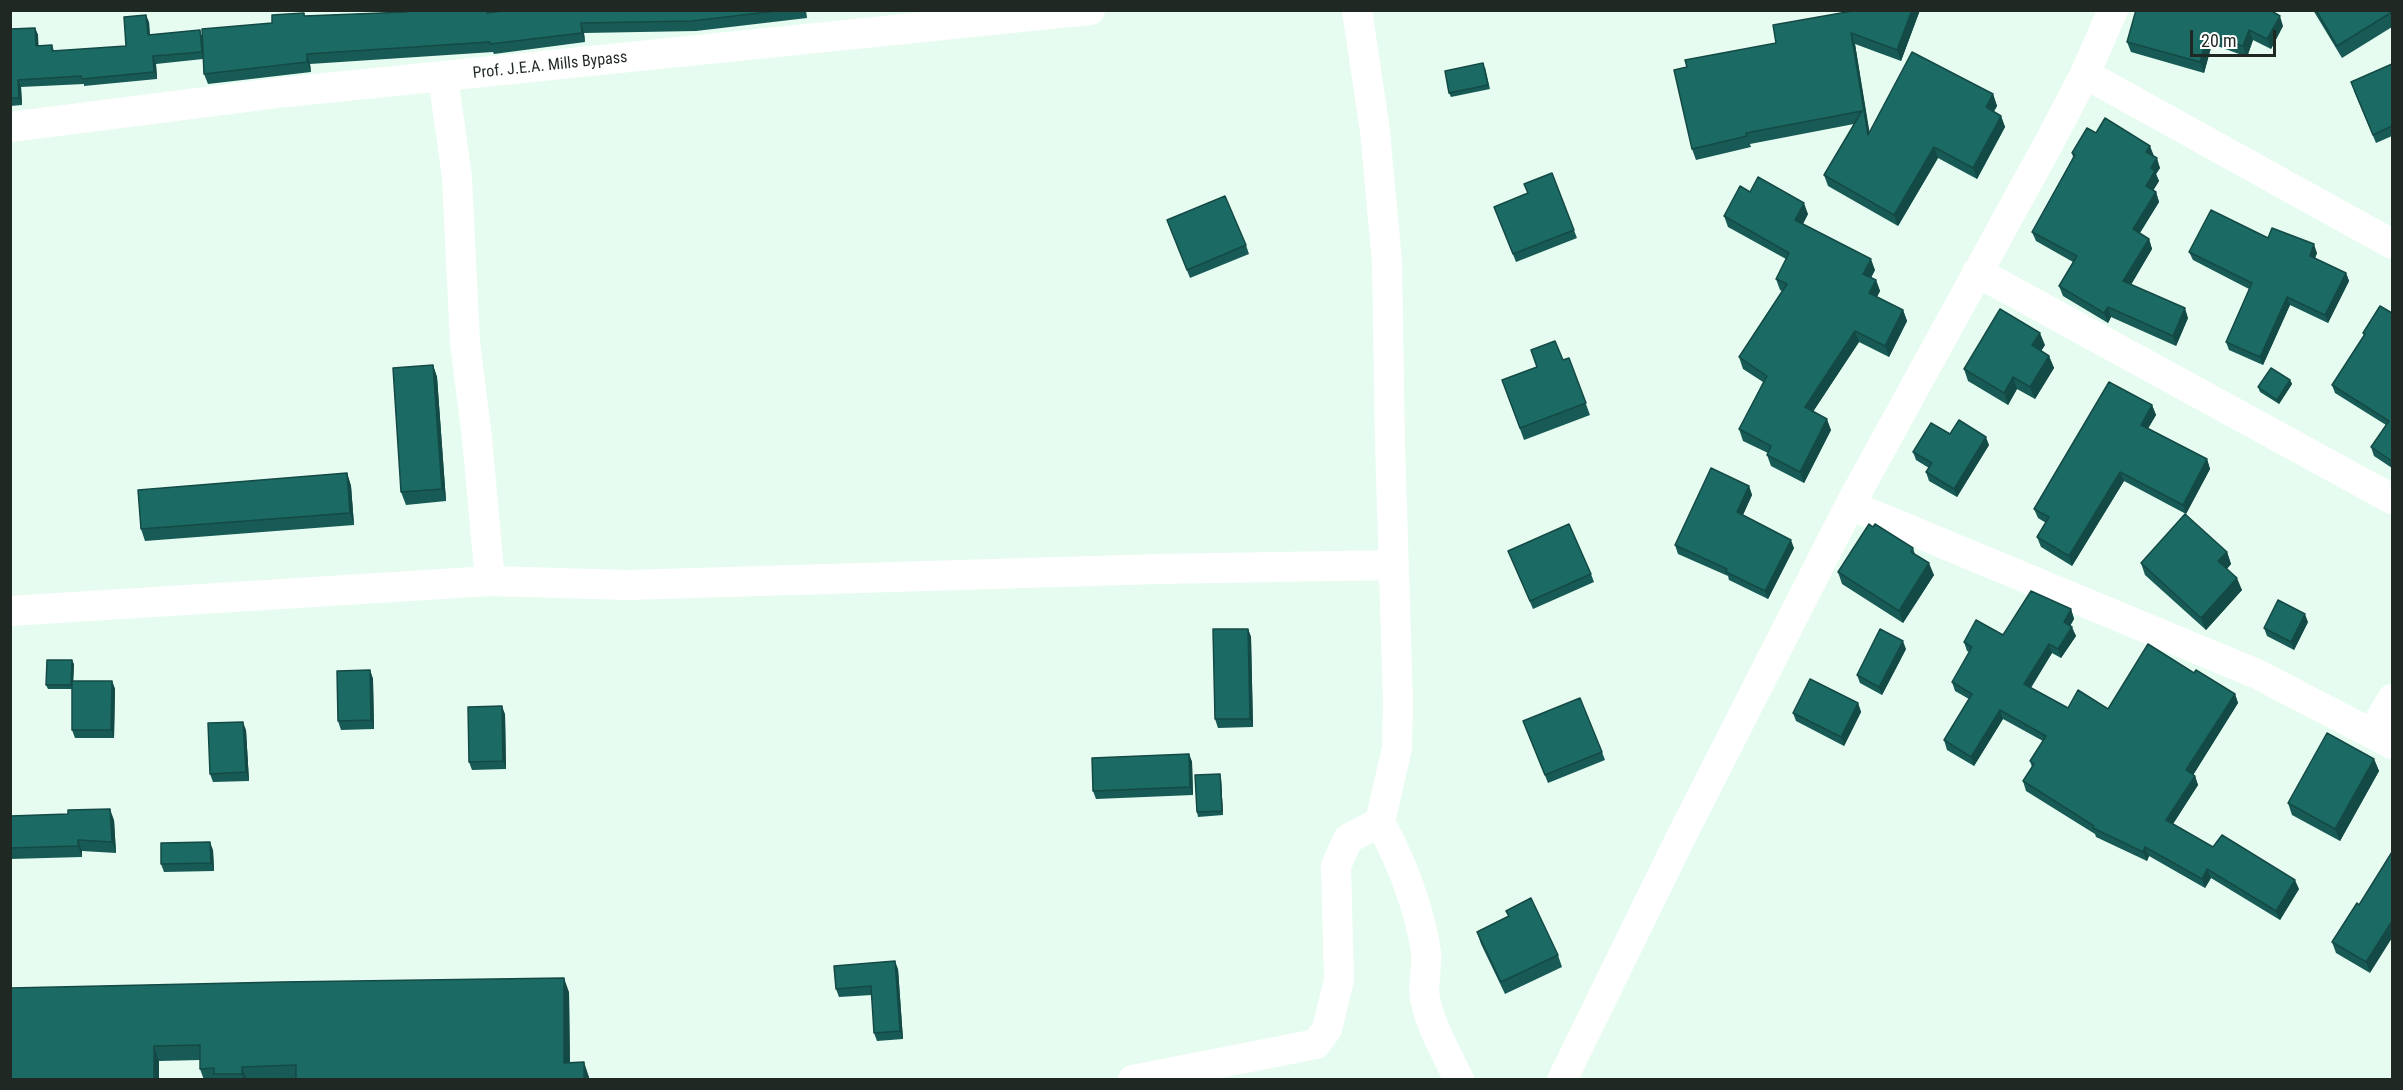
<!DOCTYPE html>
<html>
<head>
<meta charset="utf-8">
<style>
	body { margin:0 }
	#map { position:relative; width:2403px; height:1090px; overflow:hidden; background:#e6fcf0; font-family:"Roboto Condensed",sans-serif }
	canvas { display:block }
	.frame { position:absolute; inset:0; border:12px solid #1f2823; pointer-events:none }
	.scale { position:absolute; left:2190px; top:30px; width:86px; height:27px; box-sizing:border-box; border:3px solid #1f2823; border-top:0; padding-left:8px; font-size:18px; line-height:21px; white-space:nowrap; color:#1f2823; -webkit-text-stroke:4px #fff; paint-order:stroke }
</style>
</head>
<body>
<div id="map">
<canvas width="2403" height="1090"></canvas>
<div class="frame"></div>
<div class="scale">20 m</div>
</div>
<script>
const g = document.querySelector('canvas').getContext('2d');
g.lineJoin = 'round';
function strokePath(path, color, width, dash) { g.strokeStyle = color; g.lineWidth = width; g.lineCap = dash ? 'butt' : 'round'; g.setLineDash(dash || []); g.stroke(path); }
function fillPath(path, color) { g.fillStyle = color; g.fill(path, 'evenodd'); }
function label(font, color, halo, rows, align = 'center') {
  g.font = font + ' "Roboto Condensed",sans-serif'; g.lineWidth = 6; g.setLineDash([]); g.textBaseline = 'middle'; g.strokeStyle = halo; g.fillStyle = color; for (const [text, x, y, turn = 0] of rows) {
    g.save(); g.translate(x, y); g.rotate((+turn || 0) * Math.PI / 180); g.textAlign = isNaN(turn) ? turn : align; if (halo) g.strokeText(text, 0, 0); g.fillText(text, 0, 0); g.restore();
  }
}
strokePath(new Path2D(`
	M1357 10 1375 131 1387 262 1390 443 1398 703 1397 748 1380 822C1402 863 1419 906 1426 952 1428 967 1422 984 1425 999 1431 1027 1447 1054 1459 1080
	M2085 74 2392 244
	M443 77 457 177 465 343 477 438 490 581
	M10 127 277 93 1090 10
	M1977 272 2392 499
	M1850 505 2257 674 2392 744
	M10 611 490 581 628 585 1158 569 1394 565
	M2373 732 2392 699
	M1133 1080 1316 1044 1327 1029 1339 980 1336 866 1348 839 1380 822
	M1562 1080 1679 841 1850 505 2050 141 2085 74 2113 10`), '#fff', 30);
fillPath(new Path2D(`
	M406 10H487L488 13 511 10H806L807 18 696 31 584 33 585 42 494 54 493 52 310 64 311 72 208 84 204 74 203 59 156 64 157 79 84 86V84L21 87 22 105 10 106V29L35 28 38 35V46L52 45 54 51 126 46 149 22 150 35H202L272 23 304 13 305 16 407 12Z
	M1920 10 1901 61 1855 44 1869 132 1993 94 1997 106 1993 112 2001 116 2005 127 1977 179 1938 158 1898 226 1828 186 1824 175 1854 124 1750 144 1751 147 1696 160 1692 149 1687 67 1776 43Z
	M2313 10H2392V27L2342 58Z
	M2283 26 2271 49 2253 40 2247 57 2212 44 2204 73 2131 52 2127 42Z
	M2392 64V136L2376 143 2354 91Z
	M1485 67 1490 89 1451 97 1449 93Z
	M2096 133 2153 156 2160 168 2156 174 2159 181 2153 190 2156 192 2159 202 2140 233 2149 239 2152 249 2131 285 2188 318 2176 346 2111 317 2108 323 2063 296 2059 286 2073 262 2036 241 2032 232 2073 157 2072 153Z
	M1552 173 1577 238 1516 262 1494 207 1528 193Z
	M1750 192 1808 214 1803 224 1875 270 1871 278 1876 280 1880 291 1877 297 1903 310 1907 321 1889 357 1859 342 1813 411 1831 430 1804 483 1771 466 1767 455 1768 453 1743 441 1739 429 1763 382 1743 369 1739 357 1782 291 1780 290 1776 279 1786 259 1728 227 1724 216Z
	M1170 228 1246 245 1249 254 1190 278Z
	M2268 238 2317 253 2315 258 2346 273 2349 281 2328 323 2290 305 2263 365 2229 350 2226 342 2249 289 2193 260 2189 252Z
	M2392 313V468L2374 456 2371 447 2386 425 2335 393 2332 385 2364 336 2363 333Z
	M2045 345 2041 351 2049 356 2054 368 2035 399 2017 389 2008 405 1968 381 1964 369Z
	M1531 350 1563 360 1569 358 1590 415 1524 440 1502 380 1537 367Z
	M433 365 437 377 446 501 406 505 401 492Z
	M2290 380 2292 384 2279 404 2260 392 2258 387Z
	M2152 405 2156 415 2148 428 2207 459 2210 469 2186 514 2124 481 2072 566 2041 547 2037 537 2046 523 2038 518 2034 509Z
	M1950 434 1989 445 1957 497 1929 481 1926 472 1929 468 1916 460 1913 452Z
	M347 473 351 486 354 525 145 541 141 529Z
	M1749 486 1752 495 1743 515 1794 548 1768 599 1729 580 1728 576 1678 554 1675 545Z
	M1913 548 1915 554 1934 575 1903 623 1842 584 1838 572Z
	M1508 551 1591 574 1594 582 1533 609Z
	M2227 552 2231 564 2227 569 2242 590 2206 630 2145 575 2141 563Z
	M2071 609 2074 619 2070 626 2076 636 2061 658 2052 653 2031 688 2068 708 2108 709 2194 673 2235 694 2238 703 2193 775 2195 776 2198 785 2173 824 2213 847 2299 889 2280 920 2211 878 2205 888 2149 856 2147 861 2096 837 2095 834 2026 791 2023 781 2032 767 2030 761 2043 741 2003 719 1974 766 1947 750 1944 740 1969 699 1955 691 1952 682 1969 652 1967 651 1964 642 2003 635Z
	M2308 622 2294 650 2267 636 2264 628Z
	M1248 629 1251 637 1253 727 1218 728 1215 719Z
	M1906 649 1882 695 1860 683 1857 675Z
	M74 664 73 681H112L115 689 114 738H75L72 730V689H48L46 685Z
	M370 670 373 679 374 729 341 730 338 721Z
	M1858 703 1861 712 1844 746 1796 721 1793 713Z
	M505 714 506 769 472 770 469 762Z
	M1523 721 1602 752 1605 760 1548 783Z
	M246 730 249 781 213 782 210 774Z
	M1189 754 1192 762 1193 795 1096 799 1093 791Z
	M2374 759 2379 771 2340 841 2292 815 2288 803Z
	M1221 778 1223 815 1198 817 1197 812Z
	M10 816 114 820 116 853 82 851V857L10 859Z
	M213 850 214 871 164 872 161 864Z
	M2357 903 2370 973 2336 953 2332 942Z
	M1508 917 1558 955 1562 967 1505 994 1481 944 1477 932Z
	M898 969 903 1039 877 1041 874 1033 872 995 839 997 836 989Z
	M10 988 569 992 570 1062 589 1077V1080H204L200 1069V1060L159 1061Z`), '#185b56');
fillPath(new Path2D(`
	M1912 10H1920L1901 61 1897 50Z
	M146 15 149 22 150 42 148 35Z
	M2280 16 2283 26 2271 49 2267 39Z
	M581 23 584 33 585 42 582 33Z
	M35 28 38 35 39 54 36 46Z
	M2249 30 2253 40 2247 57 2243 46Z
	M1851 33 1855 44 1872 147 1868 135Z
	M2208 34 2212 44 2204 73 2200 62Z
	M307 54 310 64 311 72 307 62Z
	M153 56 156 64 157 79 154 72Z
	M18 80 21 87 22 105 19 98Z
	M1993 94 1997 106 1990 119 1986 107Z
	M2001 116 2005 127 1977 179 1973 168Z
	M2150 146 2154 156 2146 152Z
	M1934 147 1938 158 1898 226 1894 215Z
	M2157 158 2160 168 2156 174 2159 181 2150 196 2146 186 2151 168Z
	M2156 192 2159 202 2136 239 2133 229Z
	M1804 203 1808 214 1799 231 1795 220Z
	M2149 239 2152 249 2127 291 2123 281Z
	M2314 244 2317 253 2313 264 2310 256Z
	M1871 259 1875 270 1867 285 1863 274Z
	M2346 273 2349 281 2328 323 2325 315Z
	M1876 280 1880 291 1873 304 1869 293Z
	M2287 297 2290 305 2263 365 2260 357Z
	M2108 307 2111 317 2108 323 2104 313Z
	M2185 308 2188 318 2176 346 2173 336Z
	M1903 310 1907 321 1889 357 1885 346Z
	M1855 331 1859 342 1809 418 1805 407Z
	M2040 333 2045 345 2037 357 2032 345Z
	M2049 356 2054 368 2035 399 2030 387Z
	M433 365 437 377 446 501 442 489Z
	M2013 377 2017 389 2008 405 2004 393Z
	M2290 380 2292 384 2279 404 2277 400Z
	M2152 405 2156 415 2145 434 2141 425Z
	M1827 419 1831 430 1804 483 1800 472Z
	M1986 437 1989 445 1957 497 1954 489Z
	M2207 459 2210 469 2186 514 2183 505Z
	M2120 472 2124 481 2072 566 2069 556Z
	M347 473 351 486 354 525 350 513Z
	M1749 486 1752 495 1740 521 1737 512Z
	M1791 540 1794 548 1768 599 1765 591Z
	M2227 552 2231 564 2223 573 2218 561Z
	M1929 563 1934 575 1903 623 1899 611Z
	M2237 578 2242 590 2206 630 2201 618Z
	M2071 609 2074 619 2067 631 2064 622Z
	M2305 614 2308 622 2294 650 2291 642Z
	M2072 627 2076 636 2061 658 2058 649Z
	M1248 629 1251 637 1253 727 1250 719Z
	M1903 641 1906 649 1882 695 1879 687Z
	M2049 644 2052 653 2027 693 2024 684Z
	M72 660 74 664 73 689 71 685Z
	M370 670 373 679 374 729 371 720Z
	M112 681 115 689 114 738 111 730Z
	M2235 694 2238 703 2190 780 2186 770Z
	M1858 703 1861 712 1844 746 1841 737Z
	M502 706 505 714 506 769 503 761Z
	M2000 710 2003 719 1974 766 1971 757Z
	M243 722 246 730 249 781 246 772Z
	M1189 754 1192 762 1193 795 1190 787Z
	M2374 759 2379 771 2340 841 2335 829Z
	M1220 774 1221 778 1223 815 1222 811Z
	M2195 776 2198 785 2169 830 2166 820Z
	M110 809 114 820 116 853 112 842Z
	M78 840 82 851V857L78 846Z
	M210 842 213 850 214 871 211 863Z
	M2145 847 2149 856 2147 861 2143 852Z
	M2207 869 2211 878 2205 888 2202 879Z
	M2295 880 2299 889 2280 920 2276 911Z
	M2392 921V938L2370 973 2366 962Z
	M895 961 898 969 903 1039 900 1031Z
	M564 978 569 992 570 1077 564 1063Z
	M154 1046 159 1061V1080H154Z
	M584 1062 589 1077V1080H584Z
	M242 1067 247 1080H244L242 1074Z`), '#144a46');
const building = new Path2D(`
	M406 10H458V11L487 10V13L511 10H785L692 21 581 23 582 33 490 44V42L307 54V62L204 74 202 29 272 23V15L304 13V16L407 12Z
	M1858 10H1912L1897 50 1851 33 1868 135 1912 52 1993 94 1986 107 2001 116 1973 168 1934 147 1894 215 1824 175 1862 111 1746 133 1747 136 1692 149 1674 70 1687 67 1685 60 1776 43 1773 25Z
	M2136 10H2270L2280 16 2267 39 2249 30 2243 46 2208 34 2200 62 2127 42Z
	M2316 10H2392V12L2337 46Z
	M146 15 148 35 200 30 202 52 153 56 154 72 82 79 81 76 18 80 19 98H10V29L35 28 36 46 52 45V51L126 46 124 17Z
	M1483 63 1488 85 1449 93 1445 71Z
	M2392 64V126L2373 135 2351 82Z
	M2105 118 2150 146 2146 152 2157 158 2151 168 2155 171 2146 186 2156 192 2133 229 2149 239 2123 281 2185 308 2173 336 2108 307 2104 313 2059 286 2077 256 2032 232 2075 155 2072 153 2087 128 2096 133Z
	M1552 173 1574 230 1513 254 1494 207 1528 193 1524 184Z
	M1758 177 1804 203 1795 220 1871 259 1863 274 1876 280 1869 293 1903 310 1885 346 1855 331 1805 407 1827 419 1800 472 1767 455 1771 446 1739 429 1767 376 1739 357 1787 284 1776 279 1789 253 1724 216 1740 186 1750 192Z
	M1225 196 1246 245 1187 270 1167 220Z
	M2211 210 2268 238 2272 228 2314 244 2310 256 2346 273 2325 315 2287 297 2260 357 2226 342 2252 283 2189 252Z
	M2380 306 2392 313V461L2371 447 2389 421 2332 385 2365 334 2363 333Z
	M2000 309 2040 333 2032 345 2049 356 2030 387 2013 377 2004 393 1964 369Z
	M1555 341 1563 360 1569 358 1586 403 1520 428 1502 380 1537 367 1531 350Z
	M433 365 442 489 401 492 393 368Z
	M2271 368 2290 380 2277 400 2258 387Z
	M2109 382 2152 405 2141 425 2207 459 2183 505 2120 472 2069 556 2037 537 2049 517 2034 509Z
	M1959 420 1986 437 1954 489 1926 472 1932 463 1913 452 1931 423 1950 434Z
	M1711 468 1749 486 1737 512 1791 540 1765 591 1726 572 1727 569 1675 545Z
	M347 473 350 513 141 529 138 490Z
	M2185 514 2227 552 2218 561 2237 578 2201 618 2141 563Z
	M1569 524 1591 574 1530 601 1508 551Z
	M1869 524 1873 527 1875 524 1913 548 1911 552 1929 563 1899 611 1838 572Z
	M2031 591 2071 609 2064 622 2072 627 2058 649 2049 644 2024 684 2068 708 2078 690 2108 709 2148 644 2194 673 2196 670 2235 694 2186 770 2195 776 2166 820 2213 847 2222 835 2295 880 2276 911 2207 869 2202 879 2145 847 2143 852 2093 828 2094 826 2023 781 2034 764 2030 761 2046 736 2000 710 1971 757 1944 740 1972 694 1952 682 1972 647 1964 642 1976 620 2003 635Z
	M2278 600 2305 614 2291 642 2264 628Z
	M1213 629H1248L1250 719H1215Z
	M1880 629 1903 641 1879 687 1857 675Z
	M47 660H72L71 685H46Z
	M370 670 371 720 338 721 337 671Z
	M1810 679 1858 703 1841 737 1793 713Z
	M72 681H112L111 730H72Z
	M1580 698 1602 752 1545 775 1523 721Z
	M502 706 503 761 469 762 468 707Z
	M243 722 246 772 210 774 208 723Z
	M2327 733 2374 759 2335 829 2288 803Z
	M1189 754 1190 787 1093 791 1092 758Z
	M1220 774 1222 811 1197 812 1195 775Z
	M110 809 112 842 78 840V846L10 848V816L68 814V810Z
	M210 842 211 863 161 864V843Z
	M2392 852V921L2366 962 2332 942 2357 903 2359 905Z
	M1531 898 1558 955 1501 982 1477 932 1509 916 1506 911Z
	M895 961 900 1031 874 1033 871 986 836 989 834 966Z
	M564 978V1063L584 1062V1080H296V1065L242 1067V1074H214V1068L200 1069V1045L154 1046V1080H10V988L282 982Z`);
fillPath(building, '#1c6a64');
strokePath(building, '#144a46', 1.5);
label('16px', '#1f2823', '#fff', [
	["Prof. J.E.A. Mills Bypass",550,66,-6]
]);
</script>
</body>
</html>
